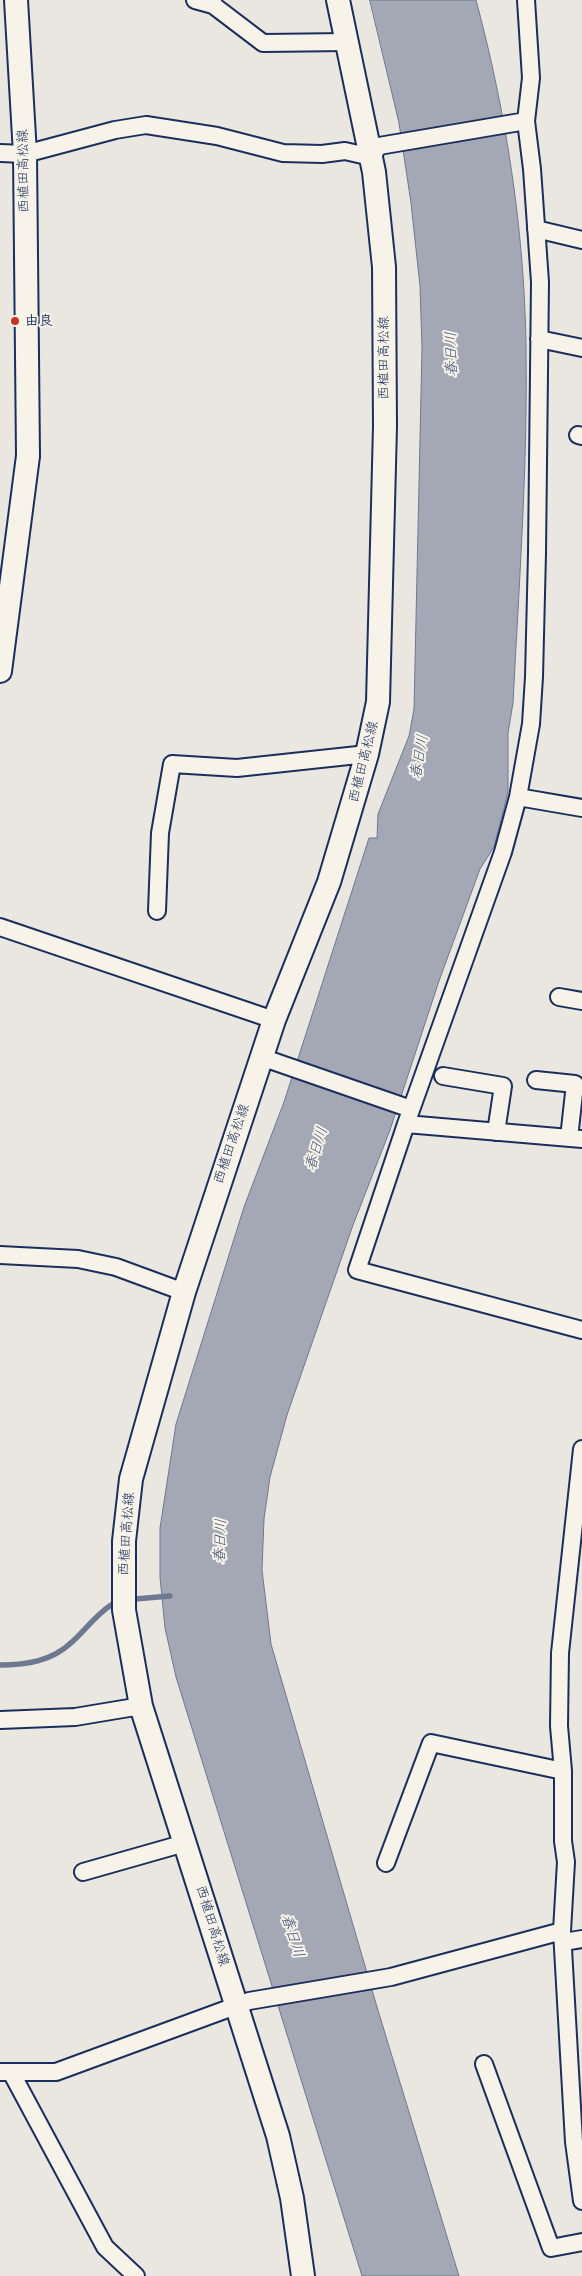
<!DOCTYPE html>
<html>
<head>
<meta charset="utf-8">
<style>
	body { margin:0 }
	canvas { display:block; background:#eae7e0 }
</style>
</head>
<body>
<canvas width="582" height="2276"></canvas>
<script>
const g = document.querySelector('canvas').getContext('2d');
g.lineJoin = 'round';
function fillPath(path, color) { g.fillStyle = color; g.fill(path, 'evenodd'); }
function strokePath(path, color, width, dash) { g.strokeStyle = color; g.lineWidth = width; g.lineCap = dash ? 'butt' : 'round'; g.setLineDash(dash || []); g.stroke(path); }
function label(font, color, halo, rows, align = 'center') {
  g.font = font + ' "Balsamiq Sans","Klee One",sans-serif'; g.lineWidth = 4; g.setLineDash([]); g.textBaseline = 'middle'; g.strokeStyle = halo; g.fillStyle = color; for (const [text, x, y, turn = 0] of rows) {
    g.save(); g.translate(x, y); g.rotate((+turn || 0) * Math.PI / 180); g.textAlign = isNaN(turn) ? turn : align; if (halo) g.strokeText(text, 0, 0); g.fillText(text, 0, 0); g.restore();
  }
}
const water = new Path2D(`
	M370 0H476C506 112 524 228 526 344 528 464 519 584 513 703L508 733V792L494 847 480 869 439 981 390 1130 353 1225 287 1415 270 1477 264 1519 262 1570 271 1644 377 2007 459 2276H362L176 1677 165 1628 160 1577V1528L176 1424 244 1207 284 1102 369 838H377L378 814 409 736 414 709 422 348 420 286 411 203 399 123Z`);
fillPath(water, '#a3a8b4');
strokePath(water, '#6d7892', 1);
strokePath(new Path2D(`
	M135 1599 170 1596
	M0 1665C27 1665 52 1661 72 1642 86 1629 96 1615 111 1605`), '#6d7892', 5.5);
const street = new Path2D(`
	M195 0 213 5
	M213 0V5L263 43 347 42
	M526 0 531 78 526 121
	M0 153 25 154 115 130 146 125 217 136 283 153 322 154 345 151 371 157 379 146 526 121 532 169 540 282 537 553 534 677 531 724 518 797 503 852 406 1124 582 1139
	M536 229 582 240
	M539 339 582 348
	M578 435 582 436
	M518 797 582 808
	M157 911 160 833 172 764 237 768 367 754
	M0 927 274 1020
	M559 997 582 1001
	M261 1057 411 1109
	M443 1076 503 1086 496 1132
	M536 1080 575 1084 569 1138
	M406 1124 357 1270 582 1330
	M0 1255 78 1259 116 1267 184 1292
	M582 1449 560 1653 559 1726 563 1771V1841L566 1862 562 1931 574 2142 582 2201
	M0 1720 75 1717 141 1706
	M386 1863 431 1743 563 1771
	M83 1872 185 1843
	M564 1942 582 1939
	M484 2064 551 2248 582 2242
	M0 2072H56L249 2001 391 1977 562 1931
	M11 2072 105 2247 136 2276`);
const secondary = new Path2D(`
	M0 671 28 456 25 154 16 0
	M303 2276 292 2198 278 2136 141 1706 124 1610V1541L131 1479 184 1292 274 1020 329 882 367 754 378 702 385 426 384 267 374 172 338 0`);
strokePath(street, '#1b2f5e', 20);
strokePath(secondary, '#1b2f5e', 26);
strokePath(street, '#f7f3e8', 16);
strokePath(secondary, '#f7f3e8', 22);
for (const [x, y, r, color] of [
	[15,321,5,"#c8321e"]
]) { const dot = new Path2D(); dot.arc(x, y, r, 0, 2 * Math.PI); g.fillStyle = color; g.fill(dot); strokePath(dot, '#f7f3e8', 2); }
label('14px', '#1b2f5e', '#f7f3e8', [
	["西植田高松線",24,171,-91],
	["西植田高松線",384,358,-90],
	["西植田高松線",364,762,-76],
	["西植田高松線",232,1144,-71],
	["西植田高松線",127,1534,-86],
	["西植田高松線",212,1926,73]
]);
label('bold 14px', '#1b2f5e', '#f7f3e8', [
	["由良",25,321]
], 'left');
label('italic 15px', '#445378', '#f7f3e8', [
	["春日川",452,354,-91],
	["春日川",420,757,-80],
	["春日川",317,1149,-73],
	["春日川",221,1541,-88],
	["春日川",292,1936,72]
]);
</script>
</body>
</html>
